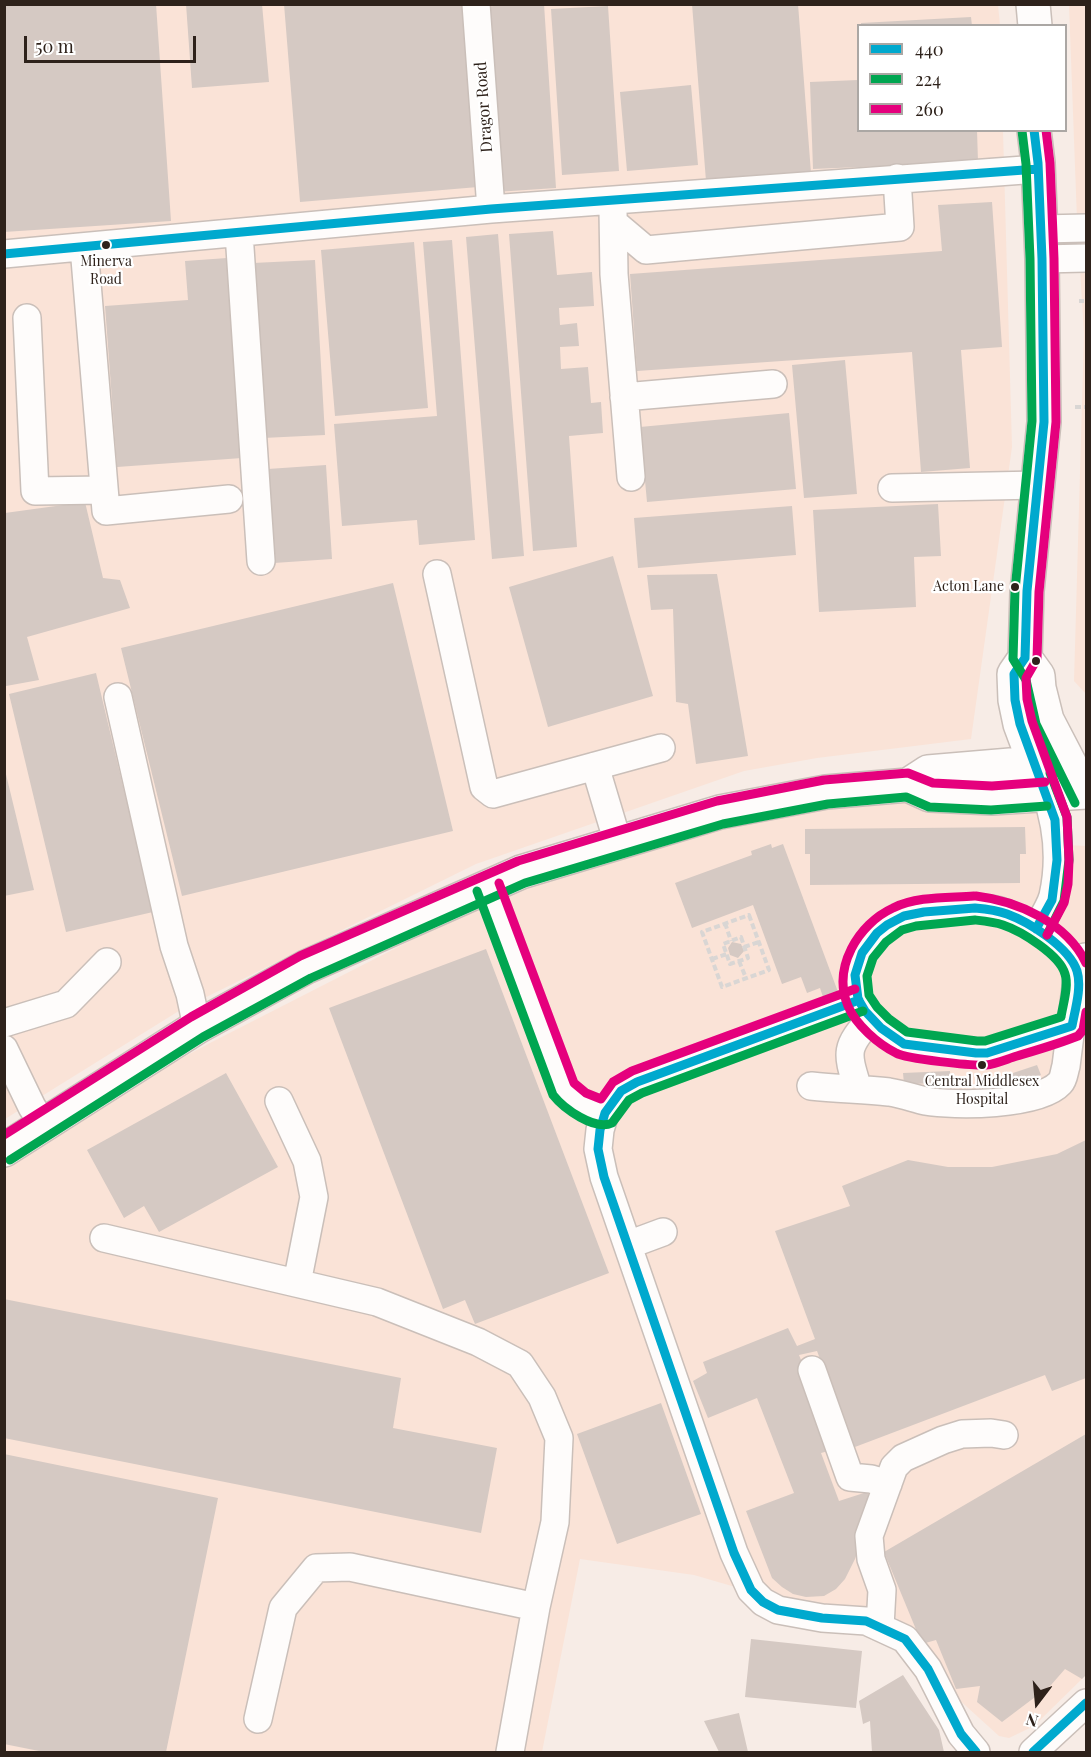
<!DOCTYPE html>
<html>
<head>
<meta charset="utf-8">
<style>
	body { margin:0 }
	#map { position:relative; width:1091px; height:1757px; overflow:hidden; background:#f7ece6; font-family:"Playfair Display",serif }
	canvas { display:block }
	.frame { position:absolute; inset:0; border:6px solid #2e221b; pointer-events:none }
	.legend { position:absolute; left:857px; top:24px; width:210px; height:108px; box-sizing:border-box; background:#fff; border:2px solid #aba7a4; margin:0; padding:8px 10px; list-style:none; font-size:18px; color:#2e221b }
	.legend li { display:flex; align-items:center; gap:12px; height:30px }
	.legend b { width:30px; border:2px solid #aba7a4 }
	.north { position:absolute; left:1007px; top:1673px; width:60px; height:60px; -webkit-text-stroke:4px #fff; paint-order:stroke; rotate:196deg; font-size:16px; font-weight:700; line-height:24px; text-align:center; color:#2e221b }
	.north::after { content:''; display:block; margin:auto; width:21px; height:27px; background:#2e221b; clip-path:polygon(50% 0,100% 100%,50% 72%,0 100%) }
	.scale { position:absolute; left:24px; top:36px; width:172px; height:27px; box-sizing:border-box; border:3px solid #2e221b; border-top:0; padding-left:8px; font-size:18px; line-height:21px; white-space:nowrap; color:#2e221b; -webkit-text-stroke:4px #fff; paint-order:stroke }
</style>
</head>
<body>
<div id="map">
<canvas width="1091" height="1757"></canvas>
<div class="frame"></div>
<ul class="legend">
<li><b style="height:8px;background:#00a9ce"></b>440</li>
<li><b style="height:8px;background:#00a651"></b>224</li>
<li><b style="height:8px;background:#e5007d"></b>260</li>
</ul>
<div class="north">N</div>
<div class="scale">50 m</div>
</div>
<script>
const g = document.querySelector('canvas').getContext('2d');
g.lineJoin = 'round';
function fillPath(path, color) { g.fillStyle = color; g.fill(path, 'evenodd'); }
function strokePath(path, color, width, dash) { g.strokeStyle = color; g.lineWidth = width; g.lineCap = dash ? 'butt' : 'round'; g.setLineDash(dash || []); g.stroke(path); }
function label(font, color, halo, rows, align = 'center') {
  g.font = font + ' "Playfair Display",serif'; g.lineWidth = 4.5; g.setLineDash([]); g.textBaseline = 'middle'; g.strokeStyle = halo; g.fillStyle = color; for (const [text, x, y, turn = 0] of rows) {
    g.save(); g.translate(x, y); g.rotate((+turn || 0) * Math.PI / 180); g.textAlign = isNaN(turn) ? turn : align; if (halo) g.strokeText(text, 0, 0); g.fillText(text, 0, 0); g.restore();
  }
}
fillPath(new Path2D(`
	M5 5H998L1000 25 858 26V130L1003 131 1012 447 971 739 817 758 744 771 476 864 182 1009 5 1119Z
	M1069 5H1086V694L1074 681 1084 334 1077 220Z
	M901 795 1035 811 1041 821 1048 844 1086 846V1675L1034 1726 1009 1738 999 1736 945 1687 895 1616 790 1603 694 1575 580 1559 542 1752H5V1153L210 1043 490 900 745 822Z`), '#fae3d7');
fillPath(new Path2D(`
	M4 4H156L171 221 4 232Z
	M186 4H262L269 82 192 88Z
	M284 4H463L478 187 300 202Z
	M515 4H544L556 188 496 192 483 7Z
	M692 4H798L811 173 706 181Z
	M608 6 619 171 562 175 551 9Z
	M971 17 972 26H861V23Z
	M858 80V130H977L978 162 813 169 810 82Z
	M691 85 698 165 627 171 620 92Z
	M992 202 1002 347 961 350 970 468 921 472 912 352 637 371 630 274 942 251 938 205Z
	M553 231 557 275 592 272 594 306 559 308 560 325 577 323 579 346 560 347 561 369 588 367 591 403 601 402 603 433 569 436 577 547 533 551 509 234Z
	M498 234 524 556 492 559 466 237Z
	M452 240 475 540 419 545 417 520 342 526 334 424 437 416 423 242Z
	M414 242 428 408 335 416 321 250Z
	M227 258 242 458 117 467 105 306 188 300 185 261Z
	M315 260 325 435 263 438 253 263Z
	M845 360 857 494 804 498 792 365Z
	M789 413 796 489 647 502 640 427Z
	M326 465 332 559 274 563 268 469Z
	M85 502 103 578 120 580 130 608 27 637 39 680 6 686 5 513Z
	M938 504 941 556 914 557 916 607 819 612 813 510Z
	M792 506 796 555 638 568 634 518Z
	M613 556 653 696 548 727 509 587Z
	M717 574 748 756 696 764 688 704 676 702 673 609 651 610 647 575Z
	M393 583 453 831 182 896 121 648Z
	M96 673 153 912 66 932 9 694Z
	M4 766 34 890 4 896Z
	M1025 827 1026 854H1020V883L810 885V854H805V829Z
	M771 844 772 848 783 844 838 992 823 997 820 988 807 993 801 977 782 984 753 905 692 928 675 883 752 855 751 851Z
	M732 942 741 944 744 951 738 958 730 955 728 948Z
	M486 949 609 1273 475 1324 465 1300 443 1309 329 1008Z
	M1037 1065 1041 1075 996 1091 992 1080Z
	M950 1071 951 1083 904 1084 903 1073Z
	M226 1073 278 1167 159 1232 144 1206 124 1218 87 1150Z
	M1086 1140V1378L1052 1391 1045 1375 847 1450 848 1433 817 1351 799 1355 808 1377 801 1380 832 1450 821 1453 839 1501 867 1492 873 1506 855 1559 845 1579 836 1589 824 1596 806 1597 793 1594 782 1587 772 1578 746 1511 794 1493 757 1398 708 1418 693 1381 707 1373 703 1362 788 1328 797 1346 815 1339 775 1231 850 1206 842 1186 908 1160 948 1167H992L1057 1154Z
	M4 1299 401 1378 393 1428 497 1448 481 1533 4 1438Z
	M661 1403 701 1514 617 1544 577 1434Z
	M1086 1434V1675L1082 1679 1065 1669 1051 1685 1002 1722 977 1702 980 1686 956 1689 936 1640 922 1644 884 1552Z
	M4 1454 218 1498 166 1752H44L4 1744Z
	M751 1639 862 1651 856 1708 745 1697Z
	M903 1675 939 1730 944 1752H872L870 1721 863 1724 859 1701Z
	M739 1713 748 1752H719L704 1721Z`), '#d5c9c3');
const minor = new Path2D(`
	M476 4 491 209
	M613 210 614 274 631 477
	M614 223 646 250 900 227 897 178
	M1041 229 1086 228
	M239 233 261 561
	M84 247 106 511 229 499
	M4 254 491 209 1038 169
	M1042 259 1086 258
	M27 318 35 491 104 490
	M624 397 773 384
	M892 488 1038 485
	M437 574 484 787 493 794 661 748
	M118 697 174 946 190 994 197 1027
	M595 766 618 843
	M488 887 564 1090 580 1104 605 1113
	M1036 929C1042 919 1050 907 1053 896 1061 860 1058 828 1046 794
	M859 1000 637 1082 621 1091 605 1113 600 1130 598 1149 604 1177 734 1553 751 1590 763 1602 778 1610 822 1618 866 1621 905 1639 928 1669 961 1734 976 1752
	M4 1023 66 1004 107 962
	M1072 1026 987 1053H976L904 1044C888 1038 873 1022 863 1008 857 998 854 985 856 973 859 951 878 925 900 918 917 912 936 912 954 910 969 909 986 907 1000 911 1019 917 1058 940 1069 956 1072 960 1075 967 1078 972
	M4 1049 32 1107 43 1124
	M811 1086C837 1089 863 1089 889 1092 902 1094 913 1098 925 1101 954 1106 1039 1106 1060 1083 1064 1079 1064 1072 1066 1066L1078 972 1085 957
	M858 1089C847 1053 844 1048 871 1019
	M279 1101 307 1161 314 1197 297 1283
	M104 1238 377 1302 478 1342 520 1364 542 1397 559 1438 555 1522 536 1607 510 1752
	M628 1245 663 1232
	M812 1370 850 1477 871 1479 888 1484
	M880 1627 882 1590 871 1559 869 1536 894 1467 903 1458 943 1440 962 1434 991 1433 1004 1435
	M258 1719 283 1608 316 1568 350 1567 536 1607
	M1033 1752 1086 1703`);
const major = new Path2D(`
	M1033 4 1035 26
	M1034 130 1038 163 1042 259 1044 422 1027 591 1025 658 1014 674 1015 700 1020 724 1046 794
	M1025 658 1038 676 1039 688 1047 720 1084 791
	M908 785 928 772 1034 763
	M4 1150 197 1027 306 967 521 872 720 812 826 792 908 785 930 795 992 798 1086 792`);
strokePath(minor, '#cabfb9', 30);
strokePath(major, '#cabfb9', 36);
strokePath(new Path2D(`
	M1079 301H1084
	M1075 407H1086
	M749 915 769 970 722 987 702 932Z
	M725 923 731 941
	M741 937 748 958 730 964 723 944Z
	M744 947 759 942
	M712 959 727 954
	M739 961 746 978`), '#d9d6d4', 4, [6, 3]);
strokePath(minor, '#fefcfb', 27);
strokePath(major, '#fefcfb', 33);
strokePath(new Path2D(`
	M1034 130 1038 163 1042 259 1044 422 1027 591 1025 658 1014 674 1015 700 1020 724 1055 820 1057 860 1052 900 1036 929
	M4 254 491 209 1038 169
	M975 908C986 909 996 910 1007 914 1029 922 1069 947 1077 971 1082 987 1075 1010 1072 1026L987 1053H976L904 1044 881 1028 865 1011 858 999 855 975 862 953 877 933 887 925 904 916 924 912Z
	M859 1000 637 1082 621 1091 605 1113 600 1130 598 1149 604 1177 734 1553 751 1590 763 1602 778 1610 822 1618 866 1621 905 1639 928 1669 961 1734 976 1752
	M1033 1752 1086 1703`), '#00a9ce', 9);
strokePath(new Path2D(`
	M1022 131 1026 164 1030 259 1032 421 1015 590 1013 659 1026 680 1036 724 1075 803
	M477 891 553 1095C564 1109 595 1131 612 1123L629 1100 642 1093 863 1011
	M975 920C984 921 994 922 1003 925 1021 931 1060 955 1065 974 1069 986 1063 1004 1061 1017L985 1041H977L907 1032 889 1019 877 1007 869 995 867 976 873 958 886 942 902 930 916 926Z
	M1047 935 1064 901 1069 860 1067 817 1050 773 1056 772
	M10 1160 203 1037 311 978 525 883 723 824 828 804 906 797 929 807 991 810 1047 806`), '#00a651', 9);
strokePath(new Path2D(`
	M1046 130 1050 163 1054 259 1056 422 1039 592 1037 659 1026 678 1027 699 1032 721 1067 817 1069 860 1068 884 1064 903 1047 935
	M499 883 574 1083 586 1093 601 1099 613 1082 632 1071 855 989
	M974 896C948 898 917 896 893 908 858 924 832 968 848 1006 856 1025 878 1044 896 1053 907 1059 973 1066 986 1065 996 1064 1007 1059 1017 1056 1037 1050 1058 1044 1078 1036L1083 1030 1086 1012
	M976 896C1018 901 1067 923 1086 963
	M4 1135 191 1017 300 956 518 861 717 801 824 780 908 773 933 783 992 786 1045 782`), '#e5007d', 9);
for (const [x, y, r, color] of [
	[106,245,5,"#2e221b"],
	[1015,587,5,"#2e221b"],
	[1036,661,5,"#2e221b"],
	[982,1065,5,"#2e221b"]
]) { const dot = new Path2D(); dot.arc(x, y, r, 0, 2 * Math.PI); g.fillStyle = color; g.fill(dot); strokePath(dot, '#fff', 2); }
label('14px', '#2e221b', '#fff', [
	["Minerva",106,262],
	["Road",106,280],
	["Acton Lane",1004,587,"right"],
	["Central Middlesex",982,1082],
	["Hospital",982,1100]
]);
label('16px', '#2e221b', '#fff', [
	["Dragor Road",484,107,-94]
]);
</script>
</body>
</html>
